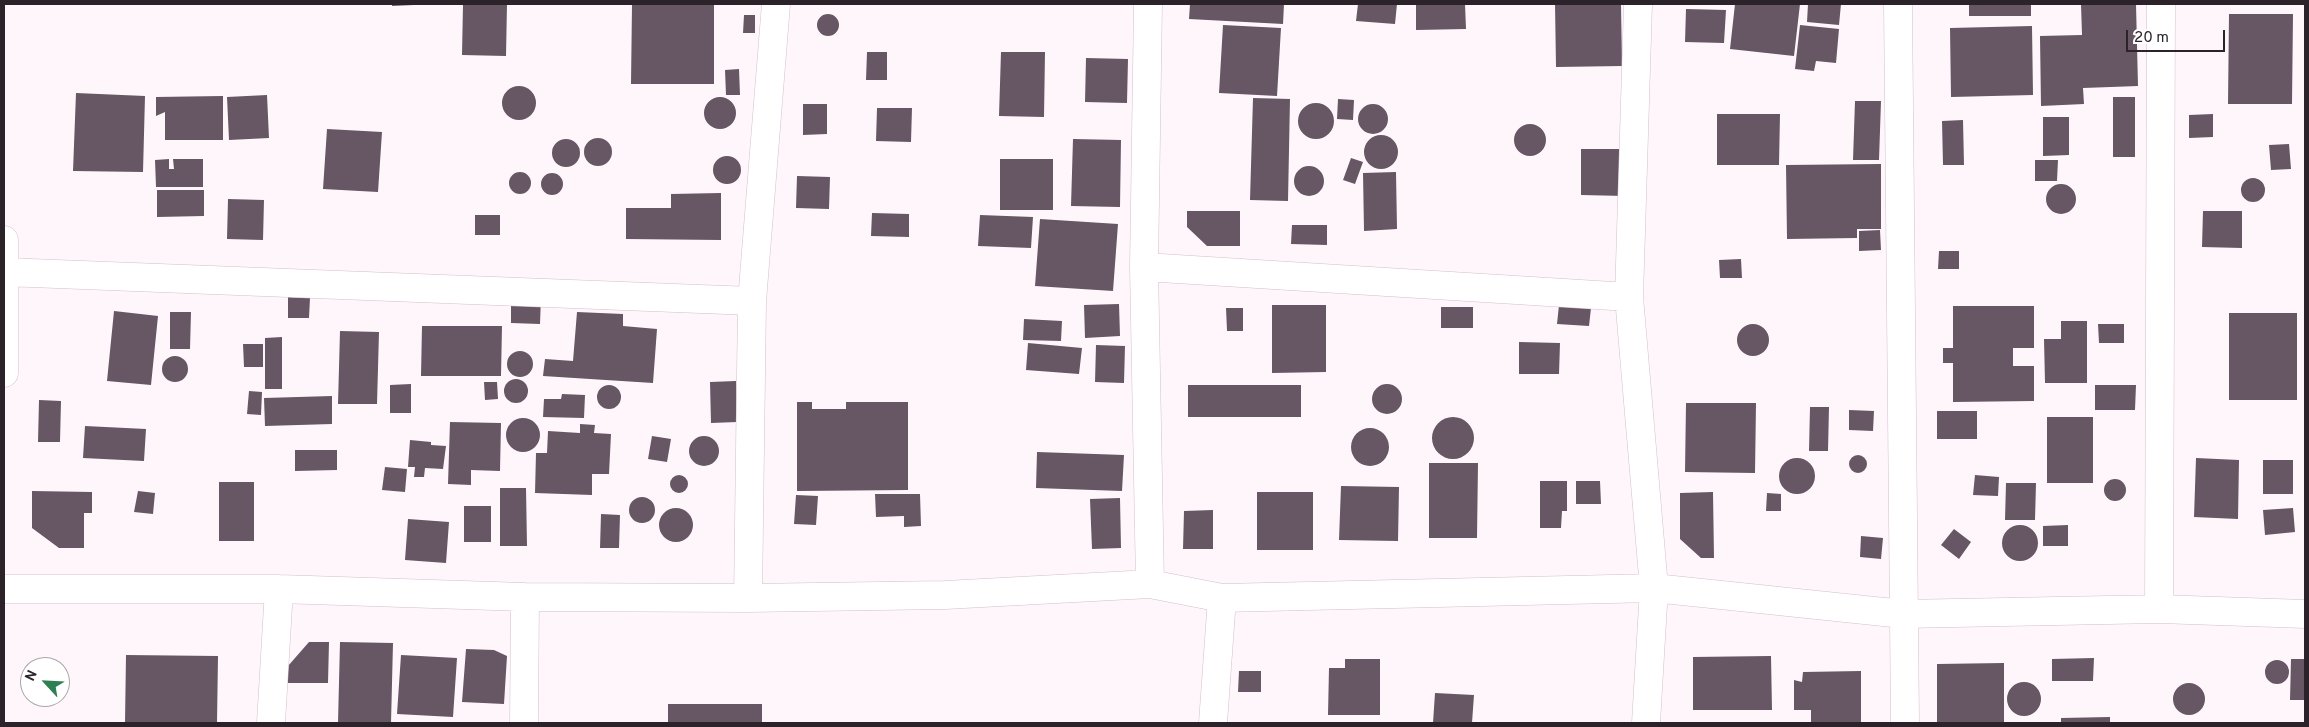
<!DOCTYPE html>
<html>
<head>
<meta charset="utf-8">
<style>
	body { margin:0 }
	#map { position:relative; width:2309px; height:727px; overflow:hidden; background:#fff6fc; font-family:Overpass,sans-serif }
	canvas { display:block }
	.frame { position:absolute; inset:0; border:5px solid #2b2329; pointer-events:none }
	.north { position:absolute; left:20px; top:657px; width:50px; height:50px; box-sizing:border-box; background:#fff; border:1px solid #aaa7a9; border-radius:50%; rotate:295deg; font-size:14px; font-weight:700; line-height:20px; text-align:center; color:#2b2329 }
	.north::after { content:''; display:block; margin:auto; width:18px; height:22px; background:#2e8052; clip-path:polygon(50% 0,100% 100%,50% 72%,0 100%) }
	.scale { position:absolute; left:2126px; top:30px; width:99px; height:22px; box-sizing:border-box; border:2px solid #2b2329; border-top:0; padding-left:6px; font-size:15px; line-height:18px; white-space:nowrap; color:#2b2329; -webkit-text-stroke:4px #fff; paint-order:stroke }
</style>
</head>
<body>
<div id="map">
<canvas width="2309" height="727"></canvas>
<div class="frame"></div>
<div class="north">N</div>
<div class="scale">20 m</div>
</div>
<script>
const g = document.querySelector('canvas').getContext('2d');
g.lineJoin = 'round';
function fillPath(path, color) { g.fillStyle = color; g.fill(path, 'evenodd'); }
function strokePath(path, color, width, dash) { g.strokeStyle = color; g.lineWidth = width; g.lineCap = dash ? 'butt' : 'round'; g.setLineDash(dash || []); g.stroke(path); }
fillPath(new Path2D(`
	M392 4H414V5L392 6Z
	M463 4H507L506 56 462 55Z
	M632 4H714V84H631Z
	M1190 4H1284L1283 24 1189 19Z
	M1358 4H1397L1395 24 1356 21Z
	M1416 4H1465L1466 29 1416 30Z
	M1555 4H1621L1622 66 1556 67Z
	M1735 4H1800L1794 56 1730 49Z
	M1808 4H1841L1839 25 1807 22Z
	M1969 4H2031V16H1969Z
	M2081 4H2136L2138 86 2083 88 2084 104 2041 106 2040 36 2082 35Z
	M1686 9 1726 10 1724 43 1685 42Z
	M817 25a11 11 0 1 1 22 0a11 11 0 1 1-22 0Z
	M2229 14H2293L2292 104H2228Z
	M744 15H755V33H743Z
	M1223 25 1281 28 1277 96 1219 93Z
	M1800 25 1839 29 1836 63 1816 61 1814 71 1795 69Z
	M2032 26 2033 95 1951 97 1950 28Z
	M867 52H887V80H866Z
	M1001 52H1045L1044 117 999 116Z
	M1086 58 1128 59 1127 103 1085 102Z
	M739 69 740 95H726L725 70Z
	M502 103a17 17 0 1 1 34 0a17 17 0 1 1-34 0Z
	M76 93 145 96 143 172 73 171Z
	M267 95 269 138 229 140 227 97Z
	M223 96V140H165V112L156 116V97Z
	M2113 97H2135V157H2113Z
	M704 113a16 16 0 1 1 32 0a16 16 0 1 1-32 0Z
	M1253 98 1290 99 1288 201 1250 200Z
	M1338 99 1354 100 1353 120 1337 119Z
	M1855 101H1881L1879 160H1853Z
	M1298 121a18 18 0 1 1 36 0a18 18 0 1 1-36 0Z
	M1358 119a15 15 0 1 1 30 0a15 15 0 1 1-30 0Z
	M803 104H827V134L803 135Z
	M877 108H912L911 142 876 141Z
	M1717 114H1780L1779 165H1717Z
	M2213 114V137L2189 138V115Z
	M2043 117H2069V155L2043 156Z
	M1963 120 1964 165H1943L1942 121Z
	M1514 140a16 16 0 1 1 32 0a16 16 0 1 1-32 0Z
	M327 129 382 132 378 192 323 189Z
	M1364 152a17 17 0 1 1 34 0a17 17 0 1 1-34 0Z
	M584 152a14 14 0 1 1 28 0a14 14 0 1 1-28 0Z
	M552 153a14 14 0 1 1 28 0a14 14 0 1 1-28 0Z
	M1073 139 1121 140 1120 207 1071 206Z
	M2289 144 2291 169 2271 170 2269 145Z
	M1581 149H1626L1625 196 1581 195Z
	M713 170a14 14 0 1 1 28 0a14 14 0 1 1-28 0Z
	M1351 158 1363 162 1355 184 1343 180Z
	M169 159V169H174L173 159H203V187H156L155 160Z
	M1000 159H1053V210H1000Z
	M2035 160H2058L2057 181H2035Z
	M1881 164V229H1857V238L1787 239 1786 165Z
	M1294 181a15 15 0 1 1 30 0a15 15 0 1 1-30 0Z
	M509 183a11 11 0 1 1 22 0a11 11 0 1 1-22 0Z
	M1396 172 1397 229 1364 231 1363 173Z
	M541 184a11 11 0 1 1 22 0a11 11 0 1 1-22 0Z
	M797 176 830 177 829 209 796 208Z
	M2241 190a12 12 0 1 1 24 0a12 12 0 1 1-24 0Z
	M2046 199a15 15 0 1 1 30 0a15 15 0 1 1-30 0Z
	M157 190H204V216L157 217Z
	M721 193V240L626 239V208H671V194Z
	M228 199 264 200 263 240 227 239Z
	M1187 211H1240V246H1207L1187 227Z
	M2203 211H2242V248L2202 247Z
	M872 213 909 214V237L871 236Z
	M475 215H500V235H475Z
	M980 215 1033 217 1031 248 978 246Z
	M1040 219 1118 224 1113 291 1035 286Z
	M1292 225H1327V245L1291 244Z
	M1880 230 1881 250 1859 251V231Z
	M1939 251H1959V269H1938Z
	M1741 259 1742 278H1720L1719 260Z
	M288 297 310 298 309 318H288Z
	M511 297H541L540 324 511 323Z
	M1119 304 1120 336 1085 338 1084 305Z
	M1272 305H1326V372L1272 373Z
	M1559 305 1591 308 1589 326 1557 324Z
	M1953 306H2034V348H2013V366H2034V401L1953 402V363H1943V348H1953Z
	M1441 307H1473V328H1441Z
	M1226 308H1243V331H1227Z
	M114 311 158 316 151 385 107 381Z
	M170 312H191L190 349H170Z
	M577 312 623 314V326L657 329 653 383 543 376 545 359 573 361Z
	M2229 313H2297V400H2229Z
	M1024 319 1062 321 1061 341 1023 340Z
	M2061 321H2087V383H2045L2044 339H2061Z
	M2098 324H2124V343H2099Z
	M1737 340a16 16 0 1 1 32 0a16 16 0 1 1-32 0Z
	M422 326H502L501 376H421Z
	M340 331 379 332 377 404H338Z
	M282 337V389H265V338Z
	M1519 342 1560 343 1559 374H1519Z
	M1028 343 1082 348 1079 374 1026 370Z
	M243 344H263V367H244Z
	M1096 345 1125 346 1124 383 1095 382Z
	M507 364a13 13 0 1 1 26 0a13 13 0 1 1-26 0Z
	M162 369a13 13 0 1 1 26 0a13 13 0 1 1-26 0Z
	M504 391a12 12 0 1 1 24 0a12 12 0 1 1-24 0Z
	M736 381 737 422 711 423 710 382Z
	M484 382H497L498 399 485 400Z
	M1372 399a15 15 0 1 1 30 0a15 15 0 1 1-30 0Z
	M411 384V413H390V385Z
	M1188 385H1301V417H1188Z
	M2095 385H2136L2135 410H2095Z
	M597 397a12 12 0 1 1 24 0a12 12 0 1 1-24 0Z
	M249 391 262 392 261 415 247 414Z
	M562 394 585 395 584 418 543 417 544 399H561Z
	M332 396V424L265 426 264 398Z
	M39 400 61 401 60 442H38Z
	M797 402H812V409H846V402H908V490L797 491Z
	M1686 403H1756L1755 473 1685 472Z
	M1810 407H1829L1828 451H1809Z
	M1849 410 1874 411 1873 431 1849 430Z
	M1937 411H1977V439H1937Z
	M2047 417H2093V483H2047Z
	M1432 438a21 21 0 1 1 42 0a21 21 0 1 1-42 0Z
	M506 435a17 17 0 1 1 34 0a17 17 0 1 1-34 0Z
	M450 422 501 423 500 471 471 470V485L448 484Z
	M580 424 595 425 594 433 611 434 609 474H592V495L535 493 536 453H547L548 431 580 433Z
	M85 426 146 429 144 461 83 458Z
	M1351 447a19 19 0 1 1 38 0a19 19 0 1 1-38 0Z
	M652 436 671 439 667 462 648 459Z
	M689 451a15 15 0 1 1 30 0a15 15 0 1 1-30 0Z
	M410 440 431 442V445L446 446 443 469 425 468 424 477H414L415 467H408Z
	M295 450H337V470L295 471Z
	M1037 452 1124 455 1122 491 1036 488Z
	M1849 464a9 9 0 1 1 18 0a9 9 0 1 1-18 0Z
	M2196 458 2239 460 2238 519 2194 517Z
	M1779 476a18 18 0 1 1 36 0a18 18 0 1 1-36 0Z
	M2263 460H2293V494H2263Z
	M1429 463H1478L1477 538H1429Z
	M385 467 407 469 405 492 382 490Z
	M670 484a9 9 0 1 1 18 0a9 9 0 1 1-18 0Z
	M1975 475 1999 477 1998 496 1973 495Z
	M2104 490a11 11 0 1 1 22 0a11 11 0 1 1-22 0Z
	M1540 481H1567V511H1562L1561 528H1540Z
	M1576 481H1600L1601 504H1576Z
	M219 482H254V541H219Z
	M2006 483H2036L2035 520H2005Z
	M1341 486 1399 487 1398 541 1339 540Z
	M500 488H526L527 546H500Z
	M32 491 92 492V513H84V548H59L32 528Z
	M138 491 155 493 153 514 134 512Z
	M1257 492H1313V550H1257Z
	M1713 492 1714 558H1701L1680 539V493Z
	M1767 493 1781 494V511H1766Z
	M875 494H920L921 526 904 527V516L876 517Z
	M796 495 818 496 816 525 794 524Z
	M629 510a13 13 0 1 1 26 0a13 13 0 1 1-26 0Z
	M1120 498 1121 548 1092 549 1090 499Z
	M464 506H491V542H464Z
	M2293 508 2295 532 2265 535 2263 510Z
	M659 525a17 17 0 1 1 34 0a17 17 0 1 1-34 0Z
	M1213 510V549H1183L1184 511Z
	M601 514 620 515 619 548H600Z
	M408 519 449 522 446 563 405 560Z
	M2068 525V546H2043V526Z
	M2002 543a18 18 0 1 1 36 0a18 18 0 1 1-36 0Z
	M1954 529 1971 542 1959 559 1941 545Z
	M1861 536 1883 538 1881 559 1860 557Z
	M309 642H329L328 683H288V666Z
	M340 642 393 643 391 723H338Z
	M466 649 494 650 507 656 504 704 462 702Z
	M126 655 218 656 217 723H125Z
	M401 655 457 658 453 717 397 714Z
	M1771 656 1772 710H1693V657Z
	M2094 658 2093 681H2052V659Z
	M1345 659H1380V715H1328L1329 668H1345Z
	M2291 659H2305V700H2290Z
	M2265 672a12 12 0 1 1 24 0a12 12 0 1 1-24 0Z
	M2004 663V723H1937V664Z
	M1239 671H1261V692H1238Z
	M1861 671V723H1811V710H1794V680L1802 682 1803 672Z
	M2007 699a17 17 0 1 1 34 0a17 17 0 1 1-34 0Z
	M2173 699a16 16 0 1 1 32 0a16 16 0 1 1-32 0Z
	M1435 693 1474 695 1472 723H1433Z
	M668 704H762V723H668Z
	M2110 717V723H2061V718Z`), '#675663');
const street = new Path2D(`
	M1148 4 1144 267 1150 584
	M1638 4 1629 297 1654 588 1646 723
	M1898 4 1905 723
	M4 240V373
	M1144 267 1629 297
	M5 272 752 301
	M4 589H279L525 597 748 598 945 595 1150 584 1222 598 1654 588 1903 614 2159 609 2305 614
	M748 598 752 301 776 4
	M2159 609 2161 4
	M271 723 279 589
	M524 723 525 597
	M1213 723 1222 598`);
strokePath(street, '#d3becd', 29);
strokePath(street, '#fff', 28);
</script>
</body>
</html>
